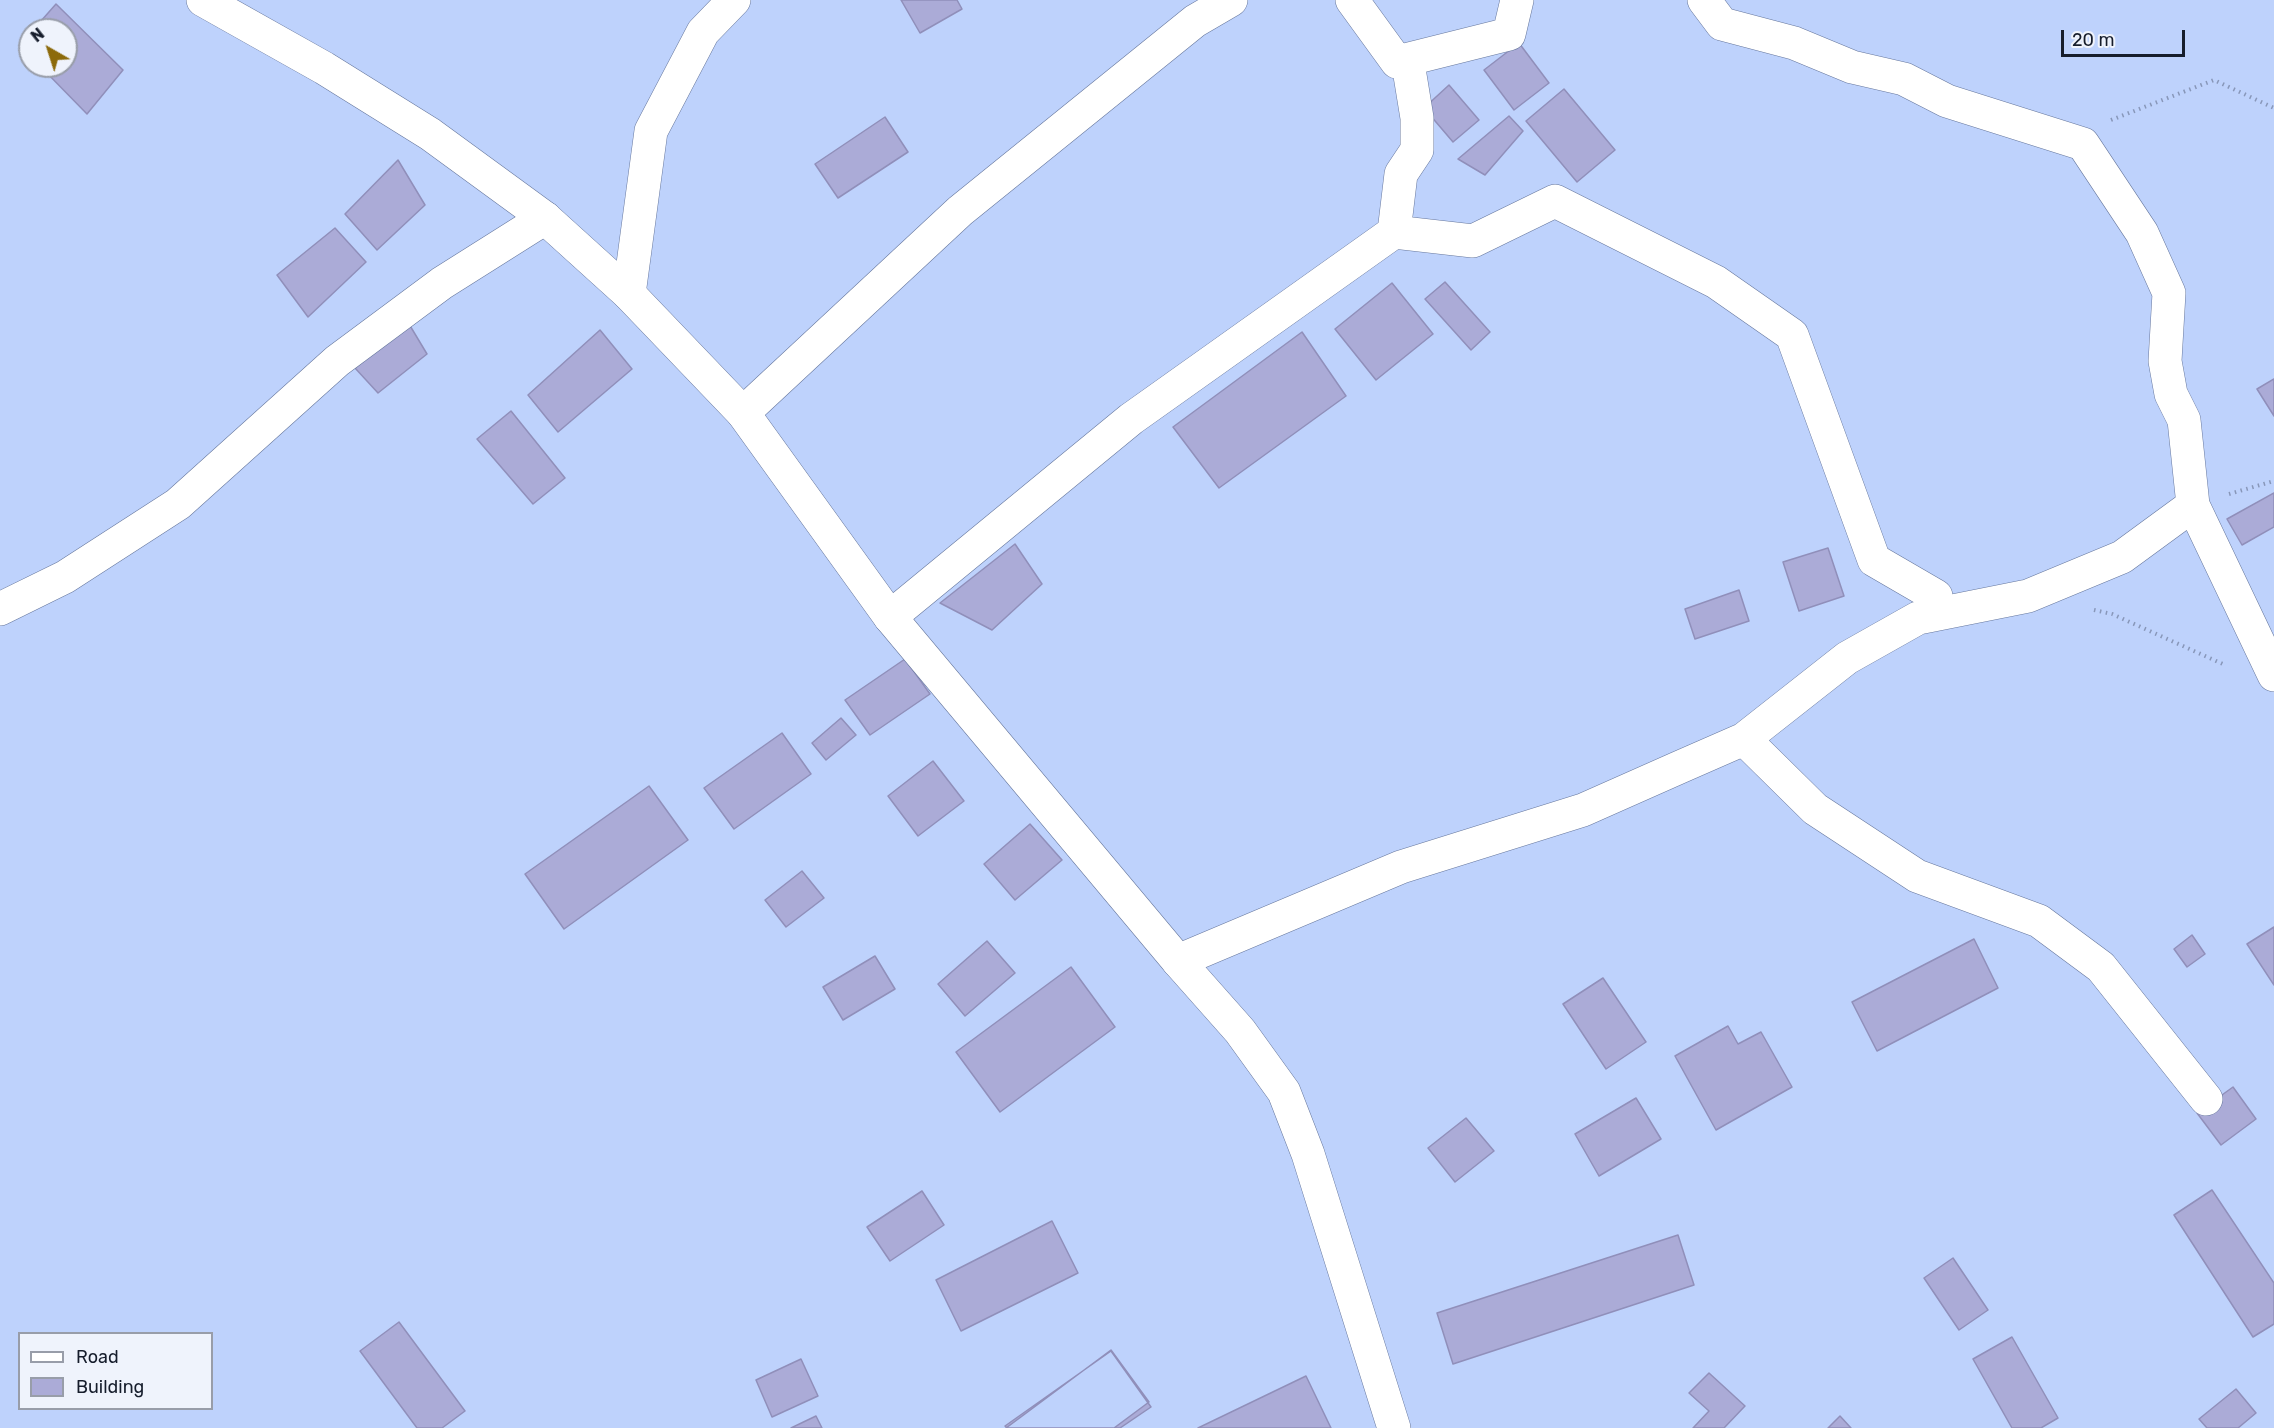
<!DOCTYPE html>
<html>
<head>
<meta charset="utf-8">
<style>
	body { margin:0 }
	#map { position:relative; width:2274px; height:1428px; overflow:hidden; background:#bed2fc; font-family:Rubik,sans-serif }
	canvas { display:block }
	.legend { position:absolute; left:18px; top:1332px; width:195px; height:78px; box-sizing:border-box; background:#eff3fc; border:2px solid #989da9; margin:0; padding:8px 10px; list-style:none; font-size:18px; color:#161d2c }
	.legend li { display:flex; align-items:center; gap:12px; height:30px }
	.legend b { width:30px; border:2px solid #989da9 }
	.north { position:absolute; left:18px; top:18px; width:60px; height:60px; box-sizing:border-box; background:#eff3fc; border:2px solid #989da9; border-radius:50%; rotate:321deg; font-size:16px; font-weight:700; line-height:24px; text-align:center; color:#161d2c }
	.north::after { content:''; display:block; margin:auto; width:21px; height:27px; background:#8c6a0b; clip-path:polygon(50% 0,100% 100%,50% 72%,0 100%) }
	.scale { position:absolute; left:2061px; top:30px; width:124px; height:27px; box-sizing:border-box; border:3px solid #161d2c; border-top:0; padding-left:8px; font-size:18px; line-height:21px; white-space:nowrap; color:#161d2c; -webkit-text-stroke:4px #eff3fc; paint-order:stroke }
</style>
</head>
<body>
<div id="map">
<canvas width="2274" height="1428"></canvas>
<ul class="legend">
<li><b style="height:8px;background:#fff"></b>Road</li>
<li><b style="height:16px;background:#ababd7"></b>Building</li>
</ul>
<div class="north">N</div>
<div class="scale">20 m</div>
</div>
<script>
const g = document.querySelector('canvas').getContext('2d');
g.lineJoin = 'round';
function fillPath(path, color) { g.fillStyle = color; g.fill(path, 'evenodd'); }
function strokePath(path, color, width, dash) { g.strokeStyle = color; g.lineWidth = width; g.lineCap = dash ? 'butt' : 'round'; g.setLineDash(dash || []); g.stroke(path); }
const building = new Path2D(`
	M901 0H957L962 9 920 33Z
	M56 4 123 70 87 114 40 66H66V30H33Z
	M30 34V56L20 46Z
	M1519 43 1549 83 1514 110 1484 70Z
	M1449 85 1479 120 1453 142 1424 108Z
	M1564 89 1615 150 1577 182 1526 121Z
	M1509 116 1523 131 1485 175 1458 159Z
	M885 117 908 152 838 198 815 164Z
	M398 160 425 205 377 250 345 214Z
	M335 228 366 262 308 317 277 275Z
	M1445 282 1490 332 1471 350 1425 299Z
	M1392 283 1433 334 1376 380 1335 329Z
	M409 324 427 354 378 393 355 368Z
	M600 330 632 369 558 432 528 395Z
	M1302 332 1346 396 1219 488 1173 427Z
	M2274 379V416L2257 389Z
	M511 411 565 478 533 504 477 439Z
	M2274 493V527L2242 545 2227 519Z
	M1015 544 1042 584 992 630 940 603Z
	M1828 548 1844 596 1799 611 1783 562Z
	M1739 590 1749 621 1695 639 1685 609Z
	M905 659 930 694 870 735 845 700Z
	M841 718 856 735 826 760 812 743Z
	M782 733 811 774 734 829 704 788Z
	M933 761 964 801 918 836 888 796Z
	M649 786 688 840 564 929 525 874Z
	M1030 824 1062 860 1015 900 984 864Z
	M802 871 824 898 786 927 765 900Z
	M2274 927V985L2247 944Z
	M2192 935 2205 954 2187 967 2174 949Z
	M1974 939 1998 988 1877 1051 1852 1002Z
	M987 941 1015 973 965 1016 938 984Z
	M875 956 895 989 843 1020 823 987Z
	M1071 967 1115 1027 1000 1112 956 1052Z
	M1603 978 1646 1042 1606 1069 1563 1004Z
	M1728 1026 1738 1044 1761 1032 1792 1087 1716 1130 1675 1056Z
	M2233 1087 2256 1119 2221 1145 2197 1113Z
	M1636 1098 1661 1139 1599 1176 1575 1134Z
	M1466 1118 1494 1151 1455 1182 1428 1148Z
	M2212 1190 2274 1283V1324L2253 1337 2174 1215Z
	M922 1191 944 1225 890 1261 867 1227Z
	M1052 1221 1078 1273 961 1331 936 1280Z
	M1678 1235 1694 1285 1453 1364 1437 1313Z
	M1953 1258 1988 1310 1959 1330 1924 1278Z
	M399 1322 465 1411 442 1428H417L360 1351Z
	M2012 1337 2058 1418 2041 1428H2012L1973 1359Z
	M1111 1350 1149 1402 1114 1428H1006Z
	M1111 1351 1151 1407 1120 1428H1007L1005 1426Z
	M801 1359 818 1396 772 1417 756 1380Z
	M1709 1373 1745 1406 1724 1428H1693L1709 1411 1689 1393Z
	M1306 1376 1331 1428H1198Z
	M2236 1389 2256 1413 2238 1428H2207L2199 1419Z
	M816 1416 822 1428H791Z
	M1840 1416 1851 1428H1828Z`);
fillPath(building, '#ababd7');
strokePath(building, '#908fba', 1.5);
const minor = new Path2D(`
	M1352 0 1397 62
	M1704 0 1722 24 1794 43 1852 67 1904 79 1947 101 2083 144 2142 233 2169 293 2165 361 2171 394 2184 420 2193 505 2274 675
	M1397 62 1509 34 1517 0
	M1394 232 1473 241 1555 201 1716 282 1792 335 1874 560 1936 596
	M629 294 651 131 703 32 734 0
	M743 413 960 211 1195 21 1231 0
	M0 609 65 577 178 504 337 361 442 283 545 218
	M890 617 1131 419 1394 232 1401 174 1417 150V118L1408 63 1397 62
	M1744 739 1815 809 1917 876 2039 921 2101 967 2206 1099
	M1178 961 1401 867 1583 810 1680 767 1744 739 1847 658 1918 618 2028 596 2122 557 2193 505`);
const tertiary = new Path2D(`
	M203 0 324 68 430 134 545 218 629 294 743 413 890 617 1178 961 1240 1031 1284 1092 1308 1154 1394 1428`);
strokePath(minor, '#66779d', 34);
strokePath(tertiary, '#66779d', 34);
strokePath(new Path2D(`
	M2111 120 2214 80 2274 108
	M2229 494 2274 481
	M2094 610 2112 614 2225 665`), '#8897b9', 4, [1.5, 4.5]);
strokePath(minor, '#fff', 33);
strokePath(tertiary, '#fff', 33);
</script>
</body>
</html>
